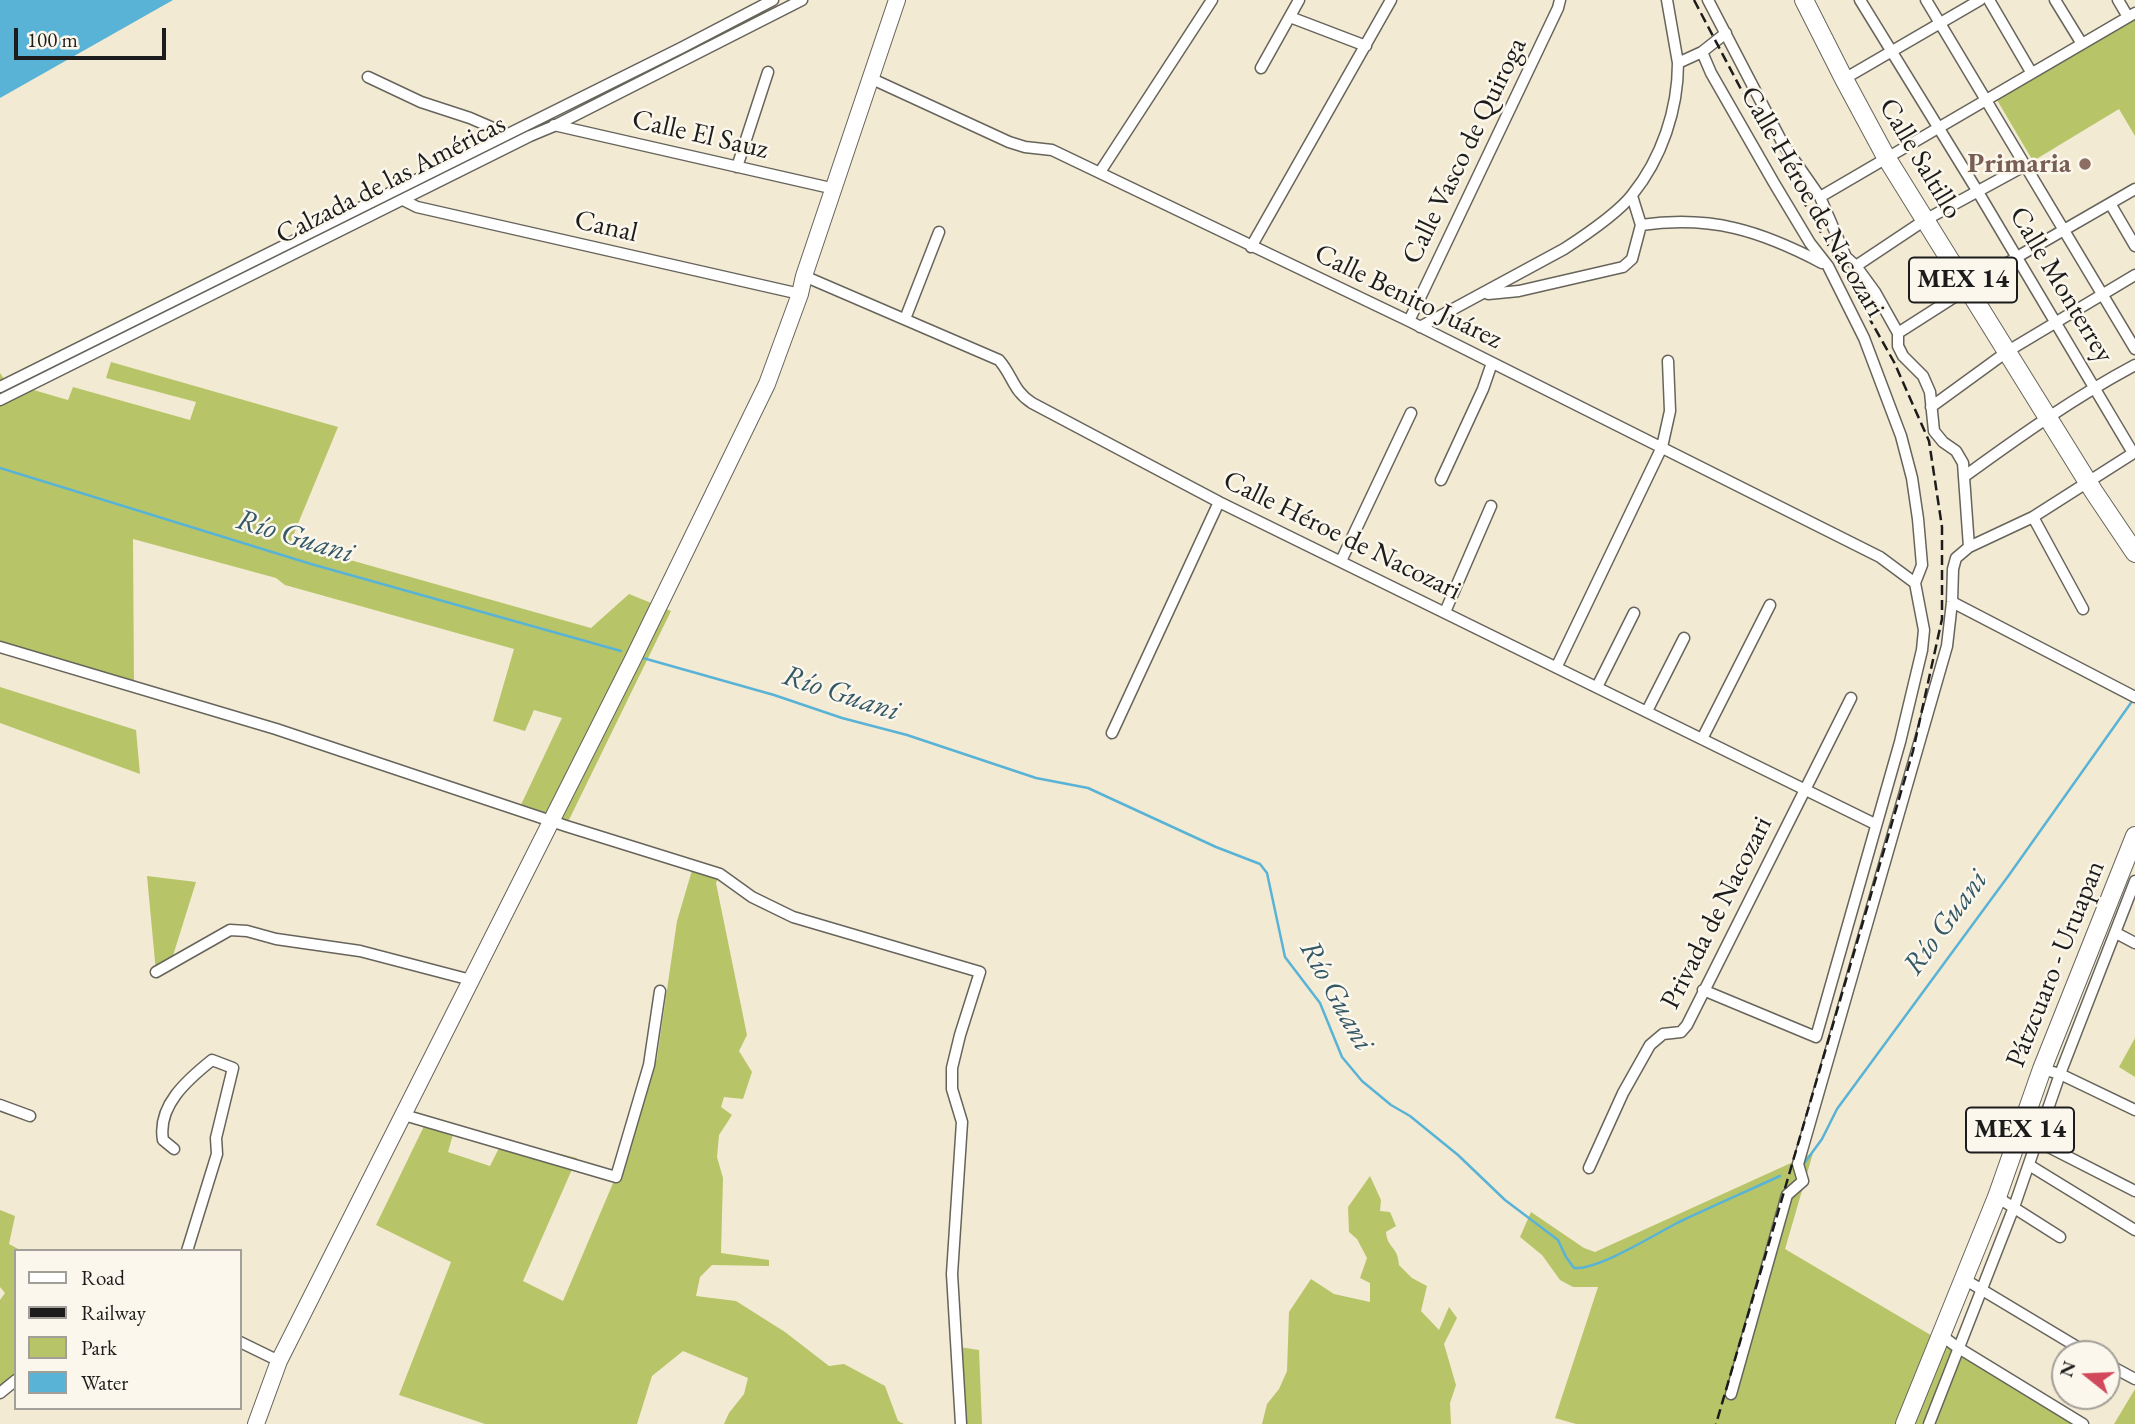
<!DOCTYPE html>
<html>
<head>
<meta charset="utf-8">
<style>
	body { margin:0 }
	#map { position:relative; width:2135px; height:1424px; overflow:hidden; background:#f3ead3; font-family:"EB Garamond",serif }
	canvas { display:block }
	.legend { position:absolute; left:14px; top:1249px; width:228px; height:161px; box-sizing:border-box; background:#fbf7ec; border:2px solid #a29f99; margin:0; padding:9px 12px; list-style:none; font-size:21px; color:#1c1c1c }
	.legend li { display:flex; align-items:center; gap:14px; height:35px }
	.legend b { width:35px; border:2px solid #a29f99 }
	.north { position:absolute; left:2051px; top:1340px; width:70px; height:70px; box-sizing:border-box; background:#fbf7ec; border:2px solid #a29f99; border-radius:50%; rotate:288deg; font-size:19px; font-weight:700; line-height:28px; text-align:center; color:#1c1c1c }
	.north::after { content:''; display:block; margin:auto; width:24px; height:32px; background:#d1495b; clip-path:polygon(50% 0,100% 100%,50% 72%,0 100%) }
	.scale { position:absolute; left:14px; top:28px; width:152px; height:32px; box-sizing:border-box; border:4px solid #1c1c1c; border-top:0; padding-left:9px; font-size:21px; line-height:24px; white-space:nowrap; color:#1c1c1c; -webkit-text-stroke:5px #fbf7ec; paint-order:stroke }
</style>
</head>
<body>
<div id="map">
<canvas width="2135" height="1424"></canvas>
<ul class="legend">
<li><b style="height:9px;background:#fff"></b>Road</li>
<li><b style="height:9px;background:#1c1c1c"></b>Railway</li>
<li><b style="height:19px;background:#b7c568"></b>Park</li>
<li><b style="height:19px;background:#59b3d6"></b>Water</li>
</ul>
<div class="north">N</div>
<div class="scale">100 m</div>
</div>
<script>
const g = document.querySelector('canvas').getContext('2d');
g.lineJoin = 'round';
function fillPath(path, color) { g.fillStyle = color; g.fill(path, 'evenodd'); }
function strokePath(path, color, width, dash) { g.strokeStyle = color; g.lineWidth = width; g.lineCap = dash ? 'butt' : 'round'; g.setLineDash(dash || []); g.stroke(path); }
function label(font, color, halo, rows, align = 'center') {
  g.font = font + ' "EB Garamond",serif'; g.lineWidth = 5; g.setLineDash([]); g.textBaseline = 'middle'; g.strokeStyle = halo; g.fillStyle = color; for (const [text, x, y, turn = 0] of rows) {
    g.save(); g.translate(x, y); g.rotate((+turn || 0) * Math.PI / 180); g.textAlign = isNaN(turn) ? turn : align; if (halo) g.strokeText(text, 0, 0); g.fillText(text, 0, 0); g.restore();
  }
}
fillPath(new Path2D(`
	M2135 17V136L2119 109 2033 161 1997 100Z
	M111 362 338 427 290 543 591 628 629 594 671 611 566 826 519 809 562 718 534 710 525 731 493 721 514 649 285 585 276 578 133 539 134 686 0 647V373L6 382 68 400 73 387 190 420 196 402 106 378Z
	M0 687 136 730 140 774 0 723Z
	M693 867 720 874 716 883 747 1035 739 1051 752 1072 743 1099 724 1097 721 1107 732 1115 719 1135 717 1157 723 1178 721 1253 769 1260V1266L712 1265 700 1277 696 1296 736 1301 785 1332 829 1366 844 1364 885 1386 898 1421 904 1424H724L729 1413 744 1394 748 1378 683 1351 652 1376 637 1424H485L399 1395 451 1262 376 1225 427 1120 454 1131 448 1152 490 1166 503 1140 577 1158 523 1281 563 1301 619 1169 657 1058 677 921Z
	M147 876 196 882 171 962 156 972Z
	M2135 1038V1077L2119 1067Z
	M1813 1153 1785 1249 1929 1334 2074 1424H1576L1555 1418 1598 1287H1573L1560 1280 1542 1255 1520 1237 1531 1212 1584 1248 1595 1252Z
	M1370 1176 1381 1200 1380 1211 1390 1212 1396 1226 1386 1232C1387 1248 1398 1246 1399 1265L1412 1278 1427 1286 1421 1311 1439 1330 1449 1307 1457 1318 1444 1344 1456 1385 1450 1403 1451 1424H1262L1267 1404 1279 1389 1287 1371 1289 1312 1311 1279 1334 1294 1370 1302V1283L1360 1278 1367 1258 1357 1239 1349 1232 1348 1207Z
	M0 1210 15 1216 9 1244 22 1251H16V1380L0 1393V1300L5 1293 0 1287Z
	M953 1346 979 1350 982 1424H956Z
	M2135 1389V1424H2114Z`), '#b7c568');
fillPath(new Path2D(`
	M0 0H173L0 98Z`), '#59b3d6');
strokePath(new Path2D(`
	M0 468 311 564 621 651
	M643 658 774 695 842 718 907 735 1036 778 1088 788 1216 847 1260 864 1267 873 1285 957 1320 1003 1342 1057 1362 1081 1391 1105 1410 1116 1458 1155 1505 1200 1558 1240 1566 1257 1574 1268C1598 1270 1654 1235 1677 1223 1711 1207 1745 1192 1780 1176
	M1803 1165 1822 1139 1837 1109 2009 875 2133 700`), '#59b3d6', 2.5);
const street = new Path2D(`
	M1667 0 1678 63
	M1708 0 1783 144 1820 197 1846 257 1856 266 1875 292 1898 333V346L1903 356 1923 376 1930 392 1934 431 1943 442 1956 451 1963 463 1969 547
	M1860 0 1978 192 2133 453
	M1926 0 2135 349
	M1989 0 2031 72
	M2055 0 2082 44
	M2118 0 2128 17
	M1290 17 1366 46
	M1702 52 1711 73 1774 183 1810 243 1828 266 1864 338 1901 436 1912 478 1918 519 1922 565 1915 583 1924 630 1922 650 1900 742 1816 1037 1703 990
	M1261 68 1299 0
	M368 77 421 102 470 118 507 134
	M870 78 1009 142 1025 147 1052 150 1409 321 1880 557 1915 583
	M1844 79 1980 0
	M554 125 835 189
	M737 167 768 72
	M1100 172 1212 0
	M1632 196 1641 225
	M1820 197 2135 13
	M403 200 417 207 800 294
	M2111 205 2135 246
	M1641 225C1712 215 1761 231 1822 263
	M1251 247 1391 0
	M1856 266 1925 220 2026 165
	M804 276 999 360C1013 376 1013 391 1032 403L1219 502 1875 824
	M1488 294 1519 291 1623 267 1632 259 1641 225
	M905 319 939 232
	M1409 321 1558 8 1560 0
	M1420 327 1564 249C1584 236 1618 213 1632 195 1662 158 1678 109 1678 63L1702 52 1726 33
	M1898 333 2017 257 2135 189
	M0 387 681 48 773 0
	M0 400 530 136 554 126 802 0
	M1931 407 2008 351 2135 275
	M1965 476C2020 436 2075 397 2135 365
	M1441 480 1483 389 1492 363
	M2033 517 2083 609
	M1341 561 1411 413
	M1952 602 2135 697
	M1445 612 1491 506
	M0 647 276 729 566 826 720 874 752 897 793 917 980 972 960 1035 952 1068V1089L962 1122 952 1274 961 1424
	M1557 666 1662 447 1670 411 1668 361
	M1597 687 1634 613
	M1647 711 1684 638
	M1112 733 1219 502
	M1703 737 1770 605
	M2116 933 2135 943
	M156 972 230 930 247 931 276 939 360 951 471 980
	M2042 1069 2060 1074 2135 1110
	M0 1105 30 1116
	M404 1115 616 1177 649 1065 660 991
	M2037 1141 2135 1191
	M174 1149 163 1140C157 1106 187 1080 212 1060L233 1068 216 1138 217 1154 187 1251
	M2029 1165 2135 1230
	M1589 1168 1623 1093 1650 1045 1663 1034 1681 1032 1687 1025 1851 698
	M1997 1197 2060 1237
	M1964 1279 2089 1354
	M1941 1335 1957 1347 2083 1424
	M240 1342 279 1361
	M2107 1364 2135 1379
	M0 1393 16 1380
	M1731 1394 1787 1195 1803 1181 1798 1164 1947 646 1952 602 1953 569 1956 558 1969 547 2033 517 2135 452
	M1929 1424 2014 1207 2060 1074 2135 881`);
const secondary = new Path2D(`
	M256 1424 279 1361 632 661 767 384 800 294 804 276 897 0`);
const primary = new Path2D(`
	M1804 0 1844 79 1886 157 2094 492 2135 553
	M1905 1424 1997 1197 2042 1069 2135 836`);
strokePath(street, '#67645c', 13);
strokePath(secondary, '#67645c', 18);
strokePath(primary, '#67645c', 20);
strokePath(street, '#fff', 10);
strokePath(secondary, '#fff', 16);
strokePath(primary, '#fff', 18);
strokePath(new Path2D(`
	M1694 0 1753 112 1894 362 1929 441 1942 527V619L1913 751 1716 1424`), '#1c1c1c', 2.5, [10, 5]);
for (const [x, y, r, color] of [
	[2085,164,7,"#8d6e63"]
]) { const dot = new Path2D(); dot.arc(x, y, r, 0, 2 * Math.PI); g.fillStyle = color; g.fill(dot); strokePath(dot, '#fbf7ec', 2.5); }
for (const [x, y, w] of [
	[1963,280,108],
	[2020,1130,108]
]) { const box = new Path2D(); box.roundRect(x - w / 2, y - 22.5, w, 45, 5); g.fillStyle = '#fbf7ec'; g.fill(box); strokePath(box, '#1c1c1c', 2); }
label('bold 26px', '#1c1c1c', null, [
	["MEX 14",1963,280],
	["MEX 14",2020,1130]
]);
label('28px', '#1c1c1c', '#fbf7ec', [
	["Calle El Sauz",700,135,13],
	["Calle Vasco de Quiroga",1465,151,-64],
	["Calle Saltillo",1920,159,59],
	["Calzada de las Américas",391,180,-27],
	["Calle Héroe de Nacozari",1812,202,60],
	["Canal",606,227,13],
	["Calle Monterrey",2061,285,59],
	["Calle Benito Juárez",1408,297,26],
	["Calle Héroe de Nacozari",1342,536,26],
	["Privada de Nacozari",1717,913,-63],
	["Pátzcuaro - Uruapan",2056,964,-68]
]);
label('bold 28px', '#785e54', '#fbf7ec', [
	["Primaria",2071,164]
], 'right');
label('italic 30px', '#345866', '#fbf7ec', [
	["Río Guani",295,537,17],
	["Río Guani",841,694,18],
	["Río Guani",1946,923,-54],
	["Río Guani",1336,996,61]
]);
</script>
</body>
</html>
